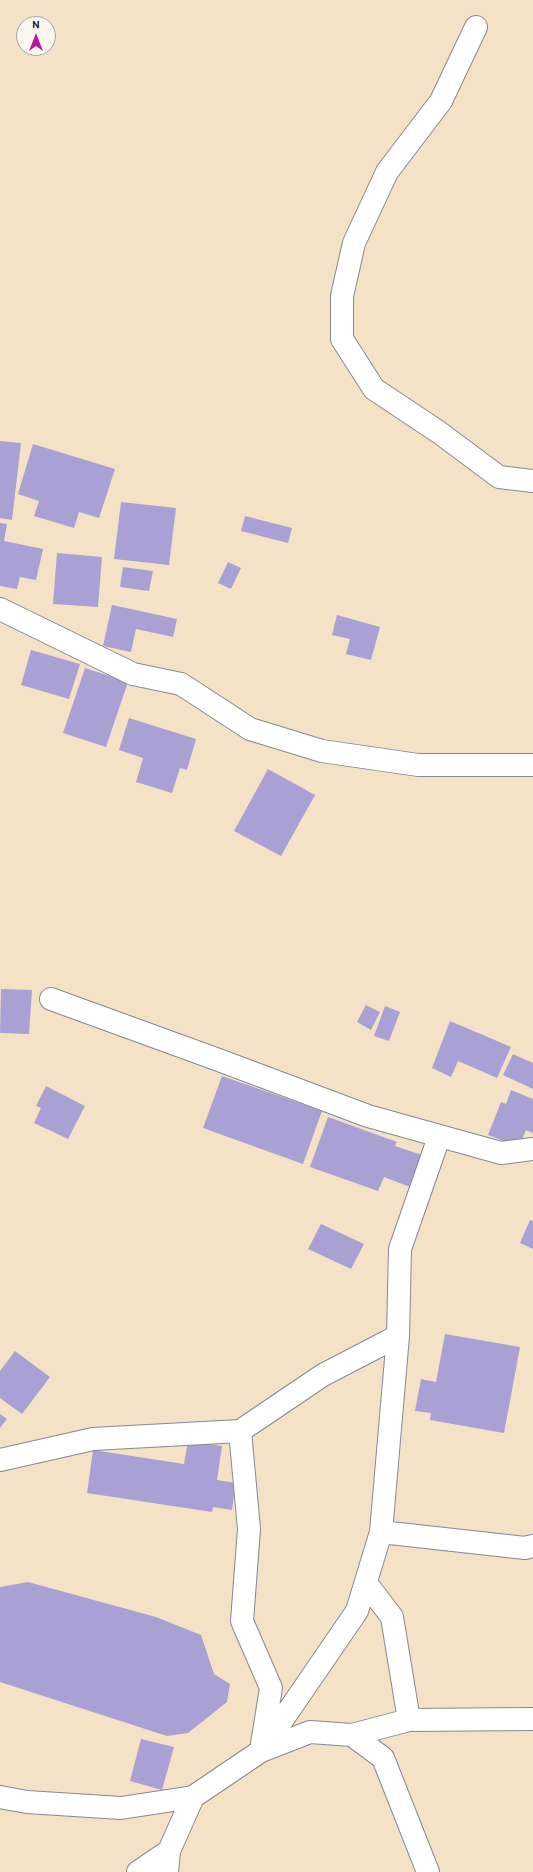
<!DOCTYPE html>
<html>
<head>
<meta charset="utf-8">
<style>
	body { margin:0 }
	#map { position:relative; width:533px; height:1872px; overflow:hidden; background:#f3e2c6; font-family:Itim,sans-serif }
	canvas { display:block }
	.north { position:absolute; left:16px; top:16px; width:40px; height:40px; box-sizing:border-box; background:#fbf7ec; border:1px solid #a1a7b3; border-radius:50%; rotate:0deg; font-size:11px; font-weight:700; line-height:16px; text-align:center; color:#1b2f5e }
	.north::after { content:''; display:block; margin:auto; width:14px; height:18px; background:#b5179e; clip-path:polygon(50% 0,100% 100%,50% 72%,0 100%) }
</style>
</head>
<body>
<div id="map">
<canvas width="533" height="1872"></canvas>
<div class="north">N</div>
</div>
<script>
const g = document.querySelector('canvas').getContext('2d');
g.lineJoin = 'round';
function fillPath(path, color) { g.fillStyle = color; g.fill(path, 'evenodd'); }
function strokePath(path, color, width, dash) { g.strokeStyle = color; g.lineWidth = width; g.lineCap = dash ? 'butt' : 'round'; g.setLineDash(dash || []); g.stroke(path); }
fillPath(new Path2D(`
	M0 441 21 443 12 520 0 518Z
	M33 444 115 469 99 518 79 512 74 528 34 516 39 501 18 494Z
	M121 502 176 508 169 565 114 559Z
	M245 516 292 528 288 543 241 531Z
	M0 523 7 524 4 541 43 549 36 580 20 577 17 589 0 586Z
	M57 553 102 557 98 607 53 604Z
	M228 562 241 568 231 589 218 583Z
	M123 567 153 571 149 591 120 587Z
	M112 605 177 619 173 637 136 629 131 652 103 646Z
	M337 615 380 627 371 660 346 654 350 639 332 635Z
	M31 650 80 664 69 699 21 685Z
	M85 668 128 682 106 747 63 733Z
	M129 718 196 739 187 770 180 768 172 793 136 782 143 758 119 750Z
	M268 769 315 795 281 856 234 831Z
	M1 989 32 990 29 1034 0 1033Z
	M366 1005 380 1012 371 1030 357 1022Z
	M385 1006 400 1012 389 1041 374 1036Z
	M450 1021 511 1047 497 1078 458 1061 451 1077 432 1068Z
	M513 1054 533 1063V1089L503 1075Z
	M222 1076 322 1111 303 1164 203 1128Z
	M46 1086 85 1106 68 1139 34 1123 41 1108 36 1106Z
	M511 1090 533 1099V1133L526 1130 519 1147 488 1135 501 1102 506 1104Z
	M328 1117 397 1142 395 1146 422 1155 410 1187 384 1177 378 1191 310 1167Z
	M530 1220 533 1221V1249L520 1243Z
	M321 1224 364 1244 351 1269 308 1249Z
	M445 1334 520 1347 504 1433 430 1420 431 1413 415 1411 421 1379 436 1382Z
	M15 1351 50 1377 22 1414 0 1398V1371Z
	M0 1414 7 1419 0 1428Z
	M188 1441 222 1446 217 1480 236 1483 232 1510 213 1507 212 1512 87 1493 93 1450 184 1464Z
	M28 1582 156 1617 201 1635 214 1674 230 1684 227 1702 188 1733 167 1736 0 1682V1587Z
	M141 1739 174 1747 162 1790 130 1781Z`), '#a9a1d4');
const minor = new Path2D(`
	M476 27 441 101 387 172 354 243 342 296V339L374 389 440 433 499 477 533 481
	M0 609 133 674 181 684 250 729 322 751 418 765H533
	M51 999 216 1059 368 1116 501 1153 533 1149
	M240 1431 249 1529 242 1621 271 1688 262 1744
	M0 1460 93 1439 240 1431 323 1375 398 1336
	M381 1532 525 1548 533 1546
	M366 1583 392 1617 409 1720
	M352 1735 409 1720 533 1719
	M261 1751 357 1611 381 1532 398 1336 400 1249 439 1137
	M0 1797 27 1802 121 1808 193 1797 261 1751 310 1732 352 1735 383 1758 428 1872
	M169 1851 193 1797
	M138 1872 169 1851 167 1872`);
strokePath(minor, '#878892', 24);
strokePath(minor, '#fff', 22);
</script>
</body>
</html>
